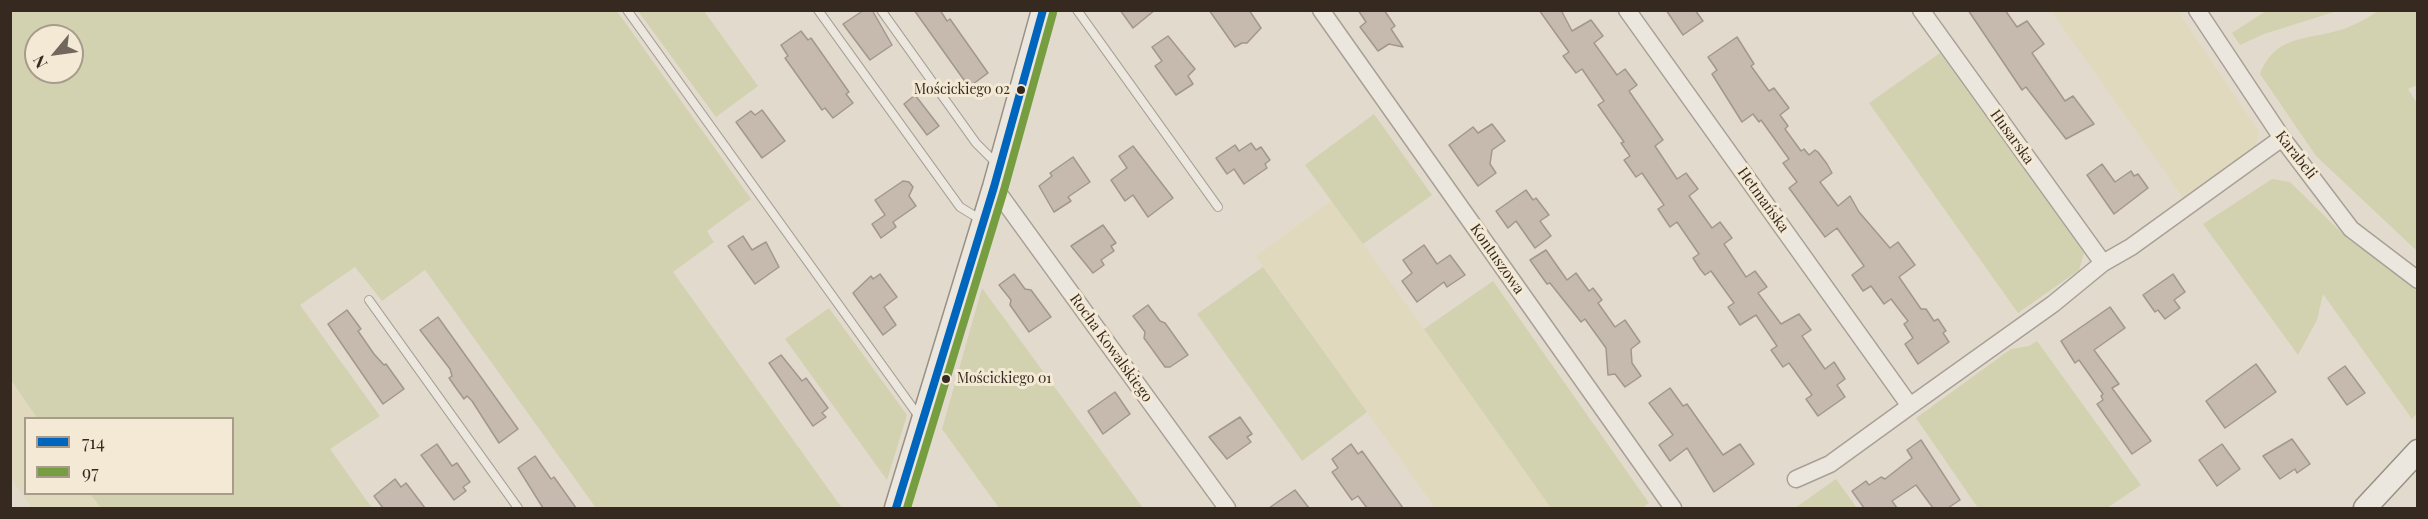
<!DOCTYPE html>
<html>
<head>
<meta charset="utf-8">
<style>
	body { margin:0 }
	#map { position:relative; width:2428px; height:519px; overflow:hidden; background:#e2dbcd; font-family:"Playfair Display",serif }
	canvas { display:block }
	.frame { position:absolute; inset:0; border:12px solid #36291f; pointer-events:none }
	.legend { position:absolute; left:24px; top:417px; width:210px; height:78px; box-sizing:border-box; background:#f3e9d4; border:2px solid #a79c8c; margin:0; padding:8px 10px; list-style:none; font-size:18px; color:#36291f }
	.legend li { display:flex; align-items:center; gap:12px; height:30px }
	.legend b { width:30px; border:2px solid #a79c8c }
	.north { position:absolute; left:24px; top:24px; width:60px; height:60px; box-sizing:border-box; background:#f3e9d4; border:2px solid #a79c8c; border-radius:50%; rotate:241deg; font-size:16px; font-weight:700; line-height:24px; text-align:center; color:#36291f }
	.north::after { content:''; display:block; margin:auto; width:21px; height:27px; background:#72675c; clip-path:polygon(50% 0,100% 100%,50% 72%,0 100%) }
</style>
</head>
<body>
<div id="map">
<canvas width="2428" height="519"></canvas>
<div class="frame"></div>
<ul class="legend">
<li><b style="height:8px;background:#0065bd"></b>714</li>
<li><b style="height:8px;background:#769e41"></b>97</li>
</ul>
<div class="north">N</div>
</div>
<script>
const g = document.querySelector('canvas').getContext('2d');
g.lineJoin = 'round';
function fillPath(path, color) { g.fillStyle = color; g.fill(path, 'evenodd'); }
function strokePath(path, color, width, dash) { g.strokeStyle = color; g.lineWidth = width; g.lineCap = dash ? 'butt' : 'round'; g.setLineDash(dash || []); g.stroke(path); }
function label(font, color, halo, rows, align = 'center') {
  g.font = font + ' "Playfair Display",serif'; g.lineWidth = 6; g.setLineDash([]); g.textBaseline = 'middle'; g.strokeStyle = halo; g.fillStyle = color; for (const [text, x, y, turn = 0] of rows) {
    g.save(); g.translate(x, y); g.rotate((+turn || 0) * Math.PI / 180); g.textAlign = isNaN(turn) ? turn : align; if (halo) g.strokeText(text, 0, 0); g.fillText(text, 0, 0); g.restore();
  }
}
fillPath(new Path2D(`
	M2051 11H2178L2259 132 2255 149 2184 199Z
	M1332 200 1551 508H1435L1256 256Z
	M10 380 37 418H26V494H90L101 508H32L11 478Z`), '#e1d9be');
fillPath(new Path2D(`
	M2381 10 2417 11V85L2408 89 2417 103V251L2316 156 2260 74C2277 30 2315 42 2351 26 2361 22 2371 15 2381 10Z
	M10 11H617L751 199 707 231 714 242 673 272 842 508H596L425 270 382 301 355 267 300 305 380 416 330 449 372 508H101L90 494H232V418H37L11 380ZM36 36H72V72H36Z
	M638 11H704L758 86 716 117Z
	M2266 11V10L2337 11 2264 34 2240 45 2232 33Z
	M1940 53 2084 253 2079 270 2018 313 1869 103Z
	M1374 114 1432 195 1363 244 1305 165Z
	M2272 179 2290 182 2349 240 2391 268 2417 291 2418 412 2412 419 2323 294 2317 320 2298 355 2203 224Z
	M1263 267 1367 412 1302 461 1197 314Z
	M1493 281 1649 503 1642 508H1551L1424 329Z
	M982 288 1143 508H999L942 429Z
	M829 308 907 415 887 480 785 339Z
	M2037 341 2141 485 2107 508H1978L1916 418 2011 349 2029 346Z
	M1836 479 1857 508H1795Z`), '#d2d1b0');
const building = new Path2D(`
	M864 10H872L892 45 870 60 843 24Z
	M914 10H940L947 21 950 19 988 73 969 87Z
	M1120 10H1155L1133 28Z
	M1209 10H1249L1261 28 1247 43H1242L1235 47Z
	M1358 10H1384L1395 26 1391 29 1403 47 1389 44 1378 51 1360 27 1366 22Z
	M1539 10H1561L1572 31 1591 20 1603 36 1594 43 1617 75 1625 69 1637 85 1629 91 1663 140 1655 146 1677 179 1686 173 1698 189 1689 196 1712 228 1720 222 1732 238 1724 244 1746 277 1755 271 1767 287 1758 293 1781 324 1799 314 1811 330 1802 336 1825 369 1834 362 1845 379 1837 385 1845 397 1818 416 1806 399 1812 395 1789 363 1783 367 1771 350 1777 346 1756 315 1740 325 1728 307 1734 303 1711 271 1705 275 1700 269 1693 258 1699 254 1677 222 1670 227 1658 209 1664 205 1642 173 1636 177 1624 160 1630 156 1621 143 1624 142 1598 105 1604 101 1582 69 1576 73 1563 56 1569 52Z
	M1666 10H1695L1703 21 1683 35Z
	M1968 10H2005L2017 27 2027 21 2044 44 2032 53 2065 101 2073 96 2094 124 2066 139 2026 87 2022 90Z
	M801 31 808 40 811 38 849 92 846 94 853 103 833 118 825 108 822 110 785 58 788 56 781 45Z
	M1168 36 1195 69 1188 76 1193 84 1176 95 1155 66 1162 61 1152 47Z
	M1737 37 1754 64 1751 66 1769 91 1774 88 1789 108 1780 115 1788 126 1785 129 1801 151 1804 149 1809 155 1815 150 1818 152 1827 164 1832 173 1820 182 1838 206 1850 196 1859 212 1890 248 1898 242 1915 265 1899 277 1921 309H1926L1934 321 1938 319 1946 331 1943 333 1949 342 1918 364 1905 344 1913 338 1904 324 1908 321 1891 299 1884 304 1871 286 1863 291 1852 275 1864 266 1837 228 1825 237 1789 188 1797 182 1783 163 1789 159 1761 120 1759 122 1753 114 1742 122 1712 74 1717 70 1708 57Z
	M915 95 939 126 927 135 904 104Z
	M762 110 785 141 762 158 736 122 751 111 755 115Z
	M1492 124 1505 141 1492 150 1490 164 1496 173 1478 186 1449 145 1473 127 1478 133Z
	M1251 143 1256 150 1261 147 1270 160 1265 164 1267 168 1244 184 1234 169 1227 174 1216 158 1235 145 1239 151Z
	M1133 146 1173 198 1148 217 1133 195 1125 201 1111 180 1127 168 1119 156Z
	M1073 157 1090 182 1068 197 1071 201 1054 212 1039 186 1052 176 1050 173Z
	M2102 164 2115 182 2131 171 2134 176 2138 174 2148 188 2114 214 2087 175Z
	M903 181 909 182 913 187 909 196 916 206 893 222 896 227 881 238 872 224 885 215 875 200Z
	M1526 190 1533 200 1536 198 1549 215 1540 221 1551 236 1535 248 1516 221 1508 228 1496 211Z
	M1103 225 1116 243 1111 246 1114 251 1101 260 1104 265 1093 273 1071 246Z
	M743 236 752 250 766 242 779 267 755 284 728 246Z
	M1424 245 1437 264 1450 255 1465 275 1447 287 1444 282 1417 302 1402 281 1412 273 1403 260Z
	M1546 250 1567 280 1576 273 1589 291 1593 288 1602 300 1598 303 1615 327 1625 320 1640 342 1631 349 1632 363 1641 376 1625 387 1615 374 1608 375 1606 348 1585 319 1581 322 1550 283 1547 284 1530 260Z
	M880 274 897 297 884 307 896 325 883 335 853 293 871 276 873 279Z
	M1014 274 1025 289 1031 290 1051 317 1029 332 1010 305 1011 300 999 285Z
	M2173 274 2185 292 2174 300 2180 308 2165 319 2158 310 2155 312 2143 295Z
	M1148 305 1160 321 1165 323 1188 355 1170 367H1165L1144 338 1145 332 1133 316Z
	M2110 307 2125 328 2094 350 2119 384 2112 388 2151 441 2132 454 2097 404 2103 400 2101 396 2103 394 2079 360 2075 363 2061 341Z
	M347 310 361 329 358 331 374 354 384 365 386 364 404 389 383 404 328 324Z
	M438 317 518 429 499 443 472 401 467 396 464 399 456 388 449 378 452 376 450 369 420 330Z
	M781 355 802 381 806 378 828 408 822 413 826 417 813 426 769 363Z
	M2256 364 2276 392 2225 428 2206 401Z
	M2345 366 2365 393 2347 405 2328 378Z
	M1670 388 1683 406 1687 404 1723 455 1740 444 1754 464 1714 492 1687 448 1670 461 1659 445 1673 435 1649 403Z
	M1115 392 1130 414 1103 434 1088 411Z
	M1240 417 1252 434 1247 437 1251 442 1227 459 1209 437Z
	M2292 439 2310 464 2297 473 2295 469 2280 479 2263 456Z
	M1921 440 1960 500 1948 508H1933L1916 485 1892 501 1897 508H1864L1852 491 1866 481 1869 485 1881 477 1885 479 1912 458 1907 450Z
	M437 444 452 466 457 463 470 482 463 487 466 491 454 500 421 455Z
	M1351 444 1358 454 1362 451 1403 508H1367L1358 496 1352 500 1332 472 1338 468 1332 459Z
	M2222 444 2240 469 2217 486 2199 460Z
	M535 456 551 479 554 477 576 508H543L518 468Z
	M395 479 401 487 406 483 425 508H383L374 496Z
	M1295 490 1309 508H1269Z`);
fillPath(building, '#c6baae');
strokePath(building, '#a2978d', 1.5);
const lane = new Path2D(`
	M627 10 920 418
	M818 10 960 207 983 221
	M881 10 976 143 997 164
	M1077 10 1218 207
	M369 300 518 508`);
const street = new Path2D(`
	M1321 10 1673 508
	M1627 10 1910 406 2053 304 2103 263 2131 247 2282 138
	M1921 10 2103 263
	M2197 10 2282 138 2351 229 2418 280
	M994 187 1227 508
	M1796 479 1830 464 1910 406`);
const secondary = new Path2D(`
	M896 508 994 187 1043 10
	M2365 508 2418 451`);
strokePath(lane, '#a8a096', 10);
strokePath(street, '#a8a096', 19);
strokePath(secondary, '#979086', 25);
strokePath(lane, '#ebe7de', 8);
strokePath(street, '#ebe7de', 16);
strokePath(secondary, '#ebe7de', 22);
strokePath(new Path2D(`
	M896 508 994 187 1043 10`), '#0065bd', 8);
strokePath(new Path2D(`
	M907 508 1004 190 1053 13`), '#769e41', 8);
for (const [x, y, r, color] of [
	[1021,90,5,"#36291f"],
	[946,379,5,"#36291f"]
]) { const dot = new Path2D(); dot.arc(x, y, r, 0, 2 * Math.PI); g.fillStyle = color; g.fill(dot); strokePath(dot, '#f3e9d4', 2); }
label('14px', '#36291f', '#f3e9d4', [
	["Mościckiego 02",1010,90],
	["Mościckiego 01",957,379,"left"]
], 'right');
label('15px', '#36291f', '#f3e9d4', [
	["Husarska",2012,137,54],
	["Karabeli",2296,155,52],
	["Hetmańska",1763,200,54],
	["Kontuszowa",1497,259,55],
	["Rocha Kowalskiego",1111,348,54]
]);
</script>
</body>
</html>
